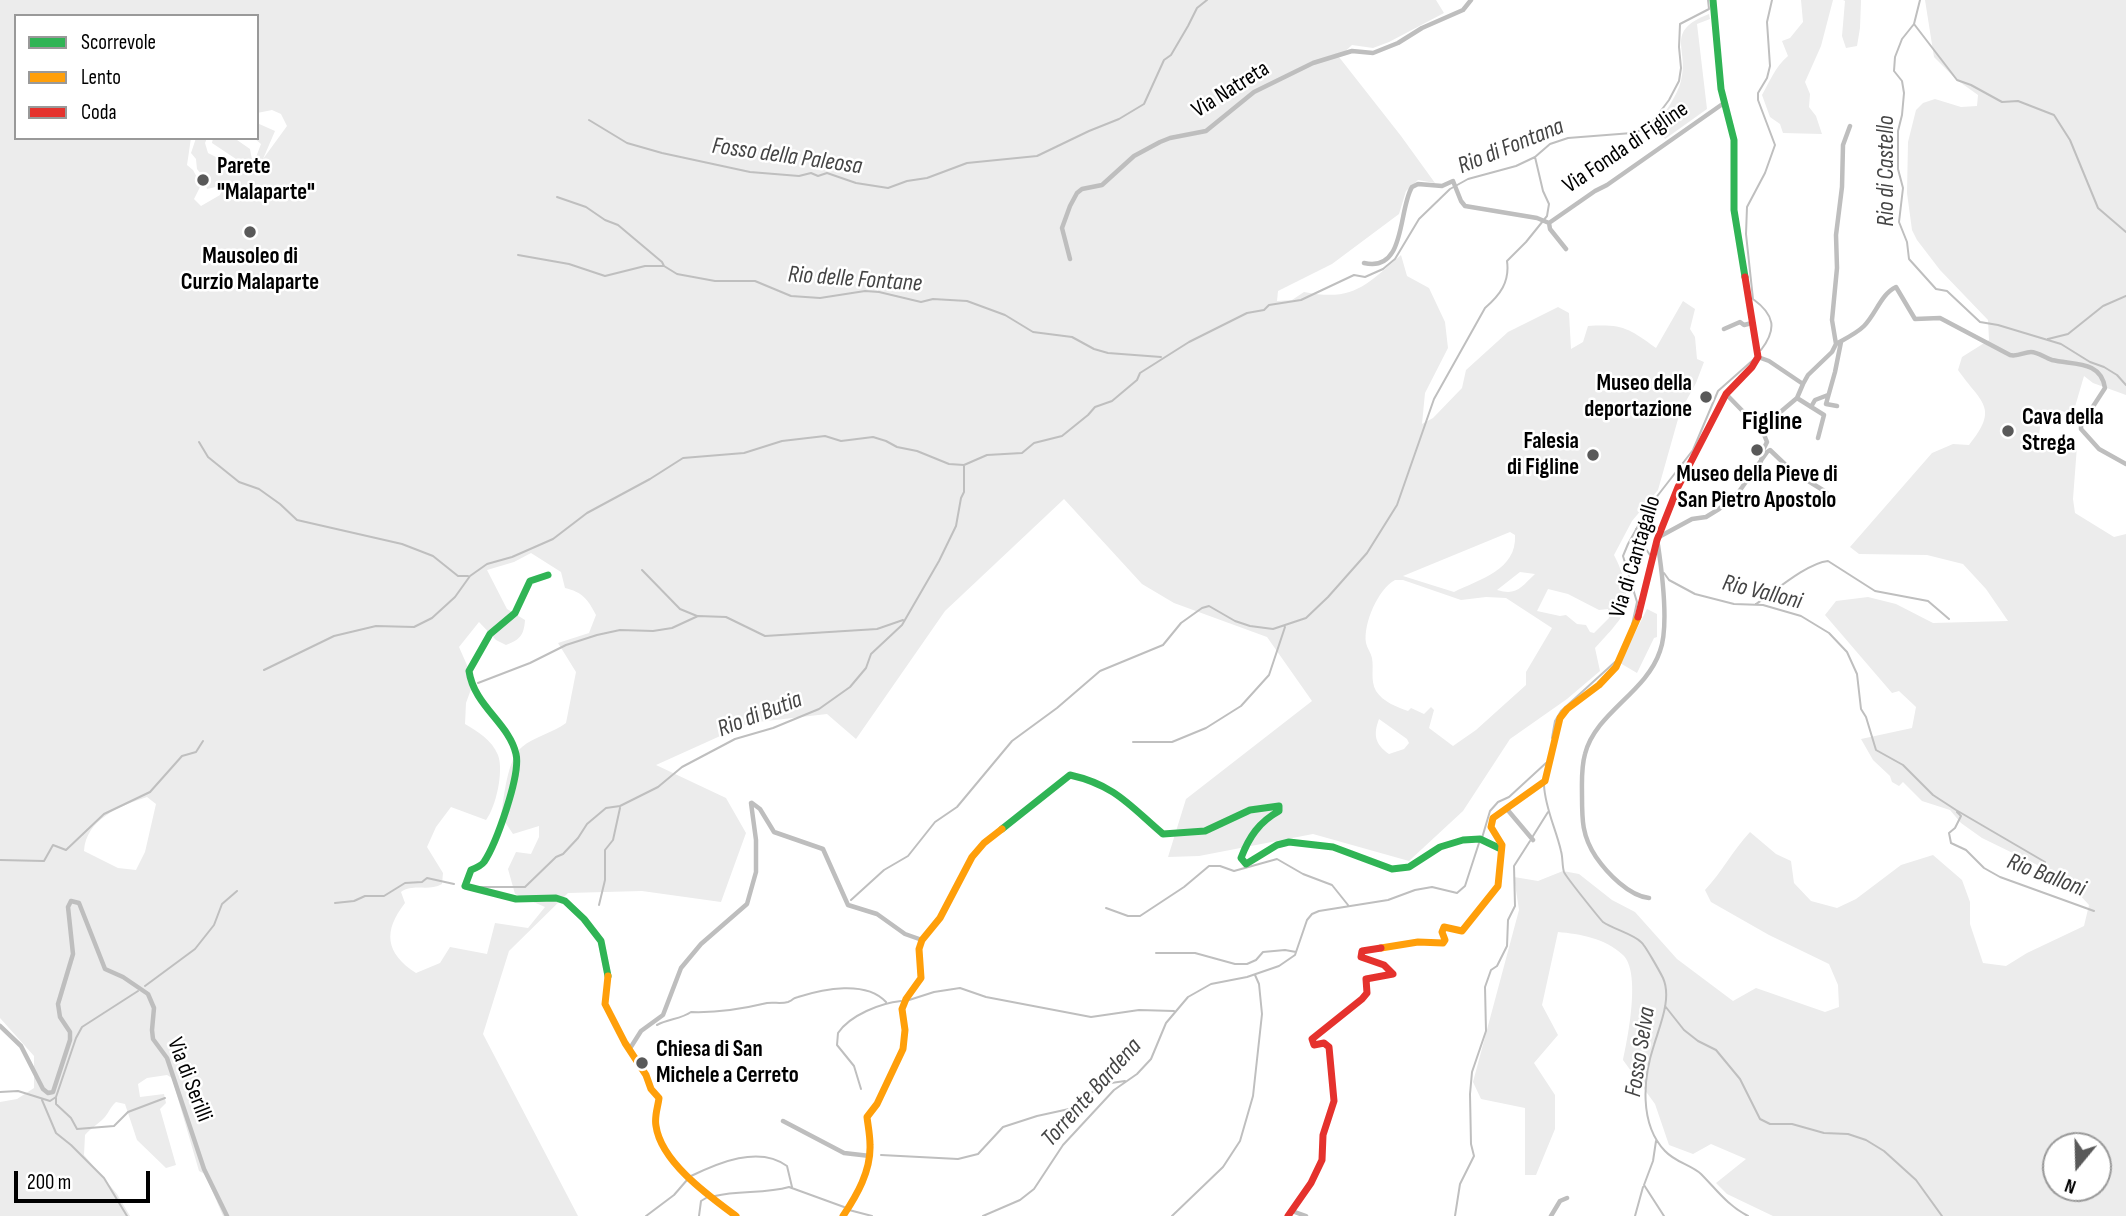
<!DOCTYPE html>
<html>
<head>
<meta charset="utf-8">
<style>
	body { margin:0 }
	#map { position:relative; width:2126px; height:1216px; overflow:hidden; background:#fff; font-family:"Sofia Sans Condensed",sans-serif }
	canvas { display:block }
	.legend { position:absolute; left:14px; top:14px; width:245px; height:126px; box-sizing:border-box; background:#fff; border:2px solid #999; margin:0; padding:9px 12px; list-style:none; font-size:21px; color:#000 }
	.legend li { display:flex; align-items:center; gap:14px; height:35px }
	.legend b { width:35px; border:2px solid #999 }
	.north { position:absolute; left:2042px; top:1132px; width:70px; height:70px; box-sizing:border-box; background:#fff; border:2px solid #999; border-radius:50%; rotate:199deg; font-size:19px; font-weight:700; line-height:28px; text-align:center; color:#000 }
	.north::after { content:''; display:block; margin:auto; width:24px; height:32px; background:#595959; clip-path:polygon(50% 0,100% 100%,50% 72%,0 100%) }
	.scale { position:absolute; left:14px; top:1171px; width:136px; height:32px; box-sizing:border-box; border:4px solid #000; border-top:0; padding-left:9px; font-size:21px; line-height:24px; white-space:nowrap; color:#000; -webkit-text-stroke:5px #fff; paint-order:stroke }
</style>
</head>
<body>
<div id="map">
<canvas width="2126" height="1216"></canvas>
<ul class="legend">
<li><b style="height:9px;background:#30b455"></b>Scorrevole</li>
<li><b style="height:9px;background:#ff9f0a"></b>Lento</li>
<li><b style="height:9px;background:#e5322d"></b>Coda</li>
</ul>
<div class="north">N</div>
<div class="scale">200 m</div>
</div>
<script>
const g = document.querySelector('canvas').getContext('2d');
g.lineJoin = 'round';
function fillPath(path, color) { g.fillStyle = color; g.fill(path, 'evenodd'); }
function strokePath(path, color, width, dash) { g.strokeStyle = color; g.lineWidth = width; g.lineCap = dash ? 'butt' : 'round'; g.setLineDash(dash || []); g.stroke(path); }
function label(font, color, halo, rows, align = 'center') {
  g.font = font + ' "Sofia Sans Condensed",sans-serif'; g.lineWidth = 5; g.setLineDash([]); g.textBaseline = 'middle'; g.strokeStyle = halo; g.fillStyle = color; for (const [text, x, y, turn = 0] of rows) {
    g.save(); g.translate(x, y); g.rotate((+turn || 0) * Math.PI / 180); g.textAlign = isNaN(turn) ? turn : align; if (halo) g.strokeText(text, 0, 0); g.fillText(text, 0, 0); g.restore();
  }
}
fillPath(new Path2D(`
	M0 0H1436L1444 13 1389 42 1373 48 1352 45 1339 57 1401 136 1435 183 1418 180 1406 191 1399 214 1332 264 1278 291 1277 301 1292 300 1304 292C1354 302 1366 285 1401 255L1407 276 1429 288 1445 322 1448 348 1425 393 1422 424 1433 418 1462 388 1466 370 1508 332 1558 307 1569 313 1571 349 1583 342 1588 326C1623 324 1628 328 1656 348L1683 301 1695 309 1690 329 1695 337 1697 359 1704 362 1696 383 1680 412 1658 490 1632 521 1614 555C1622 570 1629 591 1625 609 1623 619 1603 639 1595 648L1600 671 1567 699 1510 739 1463 811 1409 861 1313 834 1199 856 1168 857 1186 799 1312 701 1267 637 1174 603 1142 584 1064 499 945 611 856 739 827 714 749 723 656 765 726 798 746 833 721 902 642 891 568 893 509 951 483 1034 578 1216H223L205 1174 199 1171 172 1078 167 1075 147 1078 138 1084 140 1097 164 1094 166 1103 160 1109 176 1165 166 1168 137 1140 125 1104 116 1102C110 1107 109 1113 104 1118 98 1124 91 1128 85 1135L84 1155 117 1194 130 1216H0V1102L17 1099 34 1088V1056L0 1018ZM16 16H257V113L272 110 281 114 287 126 263 159 275 131 257 123V138H254L261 144 253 165 250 149 237 140H215L213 138 212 143 236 159 247 160 240 174 233 169 218 170 216 157 208 153 205 143 207 138H196L191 153 196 159 197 169 204 178 207 189 224 185 220 195 201 206 194 199 201 185 193 170 187 165 191 138H16ZM1510 532 1515 535C1517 570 1480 579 1454 592L1403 576ZM531 553 561 572 565 588C582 592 588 599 596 615L589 633 558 643 576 672 566 723C553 733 533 737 522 747 507 759 504 798 501 816L513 834 539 826V837L531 854 516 852 508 869 515 894 545 907 528 928 495 923 487 954 450 947 440 963 416 973C385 953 383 931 405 903L401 892C414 883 428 892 442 884L443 873 427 847 436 827 451 807 486 820C496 807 504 771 498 755 492 740 477 731 465 724L466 703 474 681 459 647 479 622 496 640 506 645C520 640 524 635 525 620L507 609 487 570 514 562ZM1520 572 1535 574C1521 587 1517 596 1497 590ZM1395 580H1403L1461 600 1486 597 1506 598 1552 628 1526 672V685L1476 730 1453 746 1429 728 1434 710 1431 707 1424 714 1411 708 1408 711C1397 707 1383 702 1376 691 1370 680 1374 669 1372 658 1371 653 1367 648 1366 643 1363 624 1378 589 1395 580ZM1548 589 1568 594 1599 610 1608 609 1609 618 1594 633 1590 632 1586 625 1577 624 1566 615 1560 616 1537 611ZM1379 719 1407 739 1409 743 1404 749 1389 754C1375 744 1373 735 1379 719ZM147 797 156 804 145 852 136 870 118 868 84 851C86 819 120 806 147 797Z
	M1801 0H1833L1821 46 1805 82 1810 94 1809 107 1816 116 1822 134 1783 133 1780 124 1770 117 1762 95C1770 81 1775 67 1788 56L1782 41 1790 38 1803 22Z
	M1843 0H1861V2L1860 28 1857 46 1846 48 1842 36 1845 1Z
	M1925 0H2126V395L2093 383 2084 376 2072 417C2049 399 2039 417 2039 440 2051 451 2063 455 2077 446L2073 499 2075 513 2114 537 2126 534V1216H1773L1727 1194 1716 1183 1746 1159 1711 1144 1693 1154 1669 1145 1655 1104 1623 1060C1628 1037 1641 972 1623 955 1605 938 1580 934 1558 932L1542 1005 1558 1035 1534 1063 1555 1095V1129L1536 1175H1525V1108L1481 1099 1473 1082 1519 910 1514 877 1538 881 1563 871 1579 874 1612 900 1635 912 1677 959 1733 1001 1756 988 1825 1012 1839 1007 1838 985 1829 964 1769 935 1711 902 1705 890C1722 872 1733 850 1750 832L1776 854 1791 861 1794 883 1811 901 1837 908 1856 899 1901 865 1933 855 1962 880 1970 902V924L1983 963 2006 966 2027 953 2084 926 2089 905 2064 878 1982 838 1961 823 1950 810 1922 801 1903 782 1899 786 1892 782 1890 776 1873 760 1861 739 1912 728 1916 707 1899 691 1892 693 1825 615 1836 601 1868 597 1896 604 1933 623 2008 621 1986 589 1963 564 1927 555 1859 554 1850 547 1932 453 1953 444 1969 445C2000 407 1981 403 1958 370L1962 357 1989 340 1988 320 1940 270 1917 240 1912 230 1907 193 1908 142 1916 110 1923 103 1935 99 1961 107 1977 106 1978 95 1957 80 1934 57ZM2056 1146H2098V1188H2056Z
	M1709 14 1710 19 1697 24 1707 109 1665 139 1657 125C1665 112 1677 96 1681 81 1690 48 1663 32 1709 14Z
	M1647 609 1657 614V637L1654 638 1637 673 1620 663Z`), '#ececec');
strokePath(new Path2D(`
	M1920 0 1914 24 1902 39 1895 57 1894 71 1902 81 1904 93 1902 115 1898 131V169L1903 188 1899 222 1907 242 1909 259 1936 289 1947 291 1980 322 1998 325 2061 344 2090 362 2104 367 2117 375 2126 385
	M1914 24 1957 80 1971 85 2002 102 2018 101 2054 115 2070 140 2098 208 2126 232
	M589 120 627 143 662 153 750 172 799 176 811 173 818 176 827 173 856 183 888 188 907 181 927 178 967 163 1037 156 1089 131 1119 119 1144 104 1164 60 1171 55 1188 26 1197 8 1207 0
	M557 197 586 207 605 220 618 225 662 262 664 266 677 274 715 281H755L791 296 820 298 865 291 879 292 921 302 933 299 967 301 1005 315 1033 332 1072 337 1094 349 1108 353 1161 357
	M518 255 569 264 605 276 645 266H664
	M2048 339 2068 334 2103 306 2126 296
	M1761 350C1777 329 1775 315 1753 299L1746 234 1747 207 1765 173 1775 145 1758 100V93L1767 78 1770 66 1767 22 1772 0
	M199 442 208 457 239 482 259 489 280 504 297 520 402 544 433 556 458 576H468
	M1636 529 1639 539 1650 555
	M642 570 680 609 697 616
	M1664 573 1669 580 1695 594 1734 604 1763 605 1801 616 1829 633 1847 652 1857 674 1861 709 1866 717 1876 750 1903 765 1933 795 1956 810 2045 862
	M1756 604C1774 592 1807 563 1828 561L1875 591 1928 601 1949 619
	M1632 625 1637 602 1623 556 1628 544 1648 508 1693 450 1718 391 1753 360
	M264 670 334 636 376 626 414 627 432 618 455 597 470 576 487 564 512 557 553 539 587 513 650 479 683 458 744 453 782 441 825 436 841 441 873 437 886 441 897 447 917 451 949 464 964 465 987 455 1022 453 1034 443 1062 436 1088 415 1095 407 1112 401 1137 380 1140 373 1189 342 1247 313 1264 310 1269 305 1301 300 1354 275 1365 277 1383 269 1395 259 1419 219 1450 189 1468 179 1516 166 1535 157 1550 144 1568 138 1632 133 1648 128 1669 100 1679 81 1681 68 1679 47 1680 24 1709 9 1708 0
	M478 683 530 663 566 645 597 635 620 630 653 631 672 628 698 616 726 617 765 636 877 629 903 620
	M1552 738 1555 721 1561 711 1615 662
	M1133 742H1172L1206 728 1241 706 1269 675 1285 627
	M1544 785C1545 808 1556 829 1561 851 1563 858 1562 866 1564 872 1566 877 1600 919 1603 922 1613 929 1633 934 1641 942 1645 945 1660 972 1663 978 1672 998 1660 1025 1654 1045 1643 1078 1639 1124 1665 1151 1675 1162 1691 1165 1701 1174 1716 1189 1728 1206 1748 1216
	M1957 812 1961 816 1955 828 1949 833 1951 843 1966 850 1984 868 2000 877 2094 911
	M1533 836 1548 812
	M1482 838 1490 811 1498 802 1509 797 1546 763
	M0 860 44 861 53 845 66 850 104 814 150 792 182 756 196 752 203 741
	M479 887H525L556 857 563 854 578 838 587 824 606 808 620 806 658 787 682 767 735 739 773 728 819 709 850 687 866 668 871 654 902 625 939 561 956 526 961 498 964 492V465
	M851 900 884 870 908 856 935 822 957 807 1012 741 1057 708 1100 671 1163 645 1181 623 1202 608 1209 606 1235 621 1250 626 1273 629 1306 618 1328 597 1367 553 1397 505 1434 399 1485 308C1500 295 1510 282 1507 261L1526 242 1547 216 1549 204 1543 191 1535 157
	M335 903 354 901 365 896H384L405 883 422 882 427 878 454 884
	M599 905 605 880V850L613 840 620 808
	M1106 908 1128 916H1140L1184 887 1209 866H1220L1234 871 1277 859 1303 874 1332 885 1348 905
	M1156 953H1195L1235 964H1247L1256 960 1263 952 1285 950 1296 952
	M145 986 195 949 214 925 222 904 237 891
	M906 1001 934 992 960 988 986 997 1091 1017 1139 1010 1174 1011
	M1665 1006 1684 1030 1698 1041 1716 1050 1740 1079 1760 1119 1770 1124H1792L1824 1133 1848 1134 1866 1140 1884 1151 1916 1180 1942 1216
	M657 1025C668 1019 681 1019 691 1012 716 1013 742 1009 767 1003 774 1002 781 1004 788 1002 796 999 790 999 798 997 823 989 866 980 886 1002
	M861 1089 854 1066 837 1045 838 1033C850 1015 881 1003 901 1001
	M0 1092 18 1091 50 1101 56 1097 76 1038 82 1027 138 991
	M56 1098V1104L71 1118 77 1129 114 1126 128 1112 165 1098
	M42 1100 56 1133 71 1145 104 1178 127 1216
	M1656 1141 1653 1161 1644 1185 1664 1216
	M881 1155 958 1159 978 1154 1003 1127 1037 1116 1069 1109 1095 1090 1111 1083 1125 1081
	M691 1176C718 1163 759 1145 787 1166L792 1187
	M715 1196C739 1190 765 1194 789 1187L844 1207
	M849 1210 872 1216
	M646 1216 674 1195 687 1180
	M699 1216 701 1201 706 1198
	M983 1216 1020 1200 1034 1189 1063 1145 1114 1090 1137 1074 1151 1059 1166 1023 1188 997 1211 984 1247 977 1279 966 1295 955 1307 920 1312 914 1319 911 1388 900 1415 890 1432 887 1457 893 1465 886 1479 843
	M1172 1216 1223 1167 1240 1141 1253 1096 1262 1014 1259 984 1255 975
	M1455 1216 1460 1184 1474 1156 1471 1144 1470 1094 1472 1072 1486 1031 1485 987 1491 970 1497 966 1507 946 1508 920 1515 906 1514 866 1530 841
	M1635 1216 1643 1187`), '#bfbfbf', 2);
strokePath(new Path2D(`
	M1549 223 1595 191 1607 185 1724 103
	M1070 259 1062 228 1070 206 1077 193 1082 189 1102 185 1134 156 1160 142 1170 138 1206 131 1254 92 1313 63 1352 51 1373 53 1398 43 1422 28 1463 10 1471 0
	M1364 263C1406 273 1398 210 1412 187L1418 184 1442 186 1453 181 1461 201 1465 206 1537 218 1549 223 1550 229 1566 249
	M1724 329 1740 322 1744 325 1752 323
	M1836 344C1845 339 1857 333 1864 326 1876 314 1881 294 1896 287L1915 319 1940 318 2010 355C2018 357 2024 352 2031 352 2038 352 2045 358 2052 360 2073 365 2101 360 2105 388L2081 425V429L2099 449 2126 464
	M1758 357 1769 361 1803 384 1797 398
	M1803 384 1808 375 1832 352 1836 344 1832 320 1837 268 1836 235 1842 187 1843 145 1850 126
	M1726 394 1763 432 1767 442 1763 450 1761 461
	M1797 398 1824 415 1818 438
	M1837 406 1826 404 1835 372 1841 342
	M1811 407 1815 400 1828 395
	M1763 432 1778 414 1797 398
	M1657 538 1692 519 1706 517 1719 509 1738 493 1767 452 1770 450 1792 471 1826 492
	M752 803 760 809 774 832 823 849 848 905 877 914 905 934 922 940
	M1506 808 1533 840
	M1649 898C1629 896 1607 873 1596 857 1582 836 1582 820 1582 796 1582 781 1581 768 1585 754 1596 712 1646 693 1660 651 1669 627 1662 572 1658 545
	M0 1026 21 1046 43 1089 48 1093 53 1092 70 1040V1032L60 1017 58 1004 73 954 68 907 71 901 79 903 105 969 123 977 148 994 154 1008 152 1030 153 1039 167 1058 204 1169 227 1216
	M629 1050 641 1031 663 1015 681 968 701 944 747 904 756 872V840L751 803
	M783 1121 844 1153 870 1156
	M1292 1211 1306 1216
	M1551 1216 1560 1201 1567 1198`), '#bebebe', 4.5);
strokePath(new Path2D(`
	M1713 0 1721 89 1734 140V210L1745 277
	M548 575 530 581 515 613 490 634 469 671C474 706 509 723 516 754 521 775 496 844 484 862 481 866 476 868 471 870L465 886 516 899 556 898 565 901 584 919 601 941 608 976
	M1002 829 1070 775C1115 785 1130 806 1163 834L1205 831 1250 810 1279 806V811C1259 822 1249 837 1241 858L1246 864 1277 845 1289 842 1333 847 1392 869 1409 867 1440 847 1463 840 1480 839 1501 849`), '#30b455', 7);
strokePath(new Path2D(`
	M1381 948 1418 942 1443 943 1445 940 1442 932 1444 927 1462 931 1498 886 1502 845 1491 827 1493 818 1545 781 1560 718 1567 709 1599 685 1616 667 1638 617
	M608 976 605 1004 625 1043 646 1075 651 1089 659 1098C658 1107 654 1117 656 1126 661 1162 709 1196 736 1216
	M843 1216C857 1195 871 1171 870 1145 870 1135 868 1126 867 1117L877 1104 903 1049 905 1030 902 1009 906 999 921 978 919 949 922 940 940 918 972 857 984 843 1002 829`), '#ff9f0a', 7);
strokePath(new Path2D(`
	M1638 617 1657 540 1678 487 1726 394 1752 367 1758 357 1745 277
	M1288 1216 1311 1183 1322 1160 1323 1135 1334 1101 1329 1047 1324 1043 1314 1045 1312 1039 1362 999 1367 993 1366 979 1393 974 1384 965 1361 957 1362 951 1381 948`), '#e5322d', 7);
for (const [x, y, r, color] of [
	[203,180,7,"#595959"],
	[250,232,7,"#595959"],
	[1706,397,7,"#595959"],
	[2008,431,7,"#595959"],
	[1757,450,7,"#595959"],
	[1593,455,7,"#595959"],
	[642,1063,7,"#595959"]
]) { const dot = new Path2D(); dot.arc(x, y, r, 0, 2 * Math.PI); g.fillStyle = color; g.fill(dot); strokePath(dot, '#fff', 2.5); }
label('23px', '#000', '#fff', [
	["Via Natreta",1231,90,-32],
	["Via Fonda di Figline",1626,148,-34],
	["Via di Cantagallo",1636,557,-73],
	["Via di Serilli",189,1080,69]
]);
label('bold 23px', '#000', '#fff', [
	["Parete",217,167],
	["\"Malaparte\"",217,193],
	["Mausoleo di",250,257,"center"],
	["Curzio Malaparte",250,283,"center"],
	["Museo della",1692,384,"right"],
	["deportazione",1692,410,"right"],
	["Cava della",2022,418],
	["Strega",2022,444],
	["Falesia",1579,442,"right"],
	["di Figline",1579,468,"right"],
	["Museo della Pieve di",1757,475,"center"],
	["San Pietro Apostolo",1757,501,"center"],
	["Chiesa di San",656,1050],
	["Michele a Cerreto",656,1076]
], 'left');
label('italic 24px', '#444', '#fff', [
	["Rio di Fontana",1511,147,-22],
	["Fosso della Paleosa",787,157,8],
	["Rio di Castello",1887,171,-90],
	["Rio delle Fontane",855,280,4],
	["Rio Valloni",1762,593,14],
	["Rio di Butia",760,715,-21],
	["Rio Balloni",2046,876,21],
	["Fosso Selva",1641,1052,-81],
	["Torrente Bardena",1092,1093,-48]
]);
label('bold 26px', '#000', '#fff', [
	["Figline",1772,422]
]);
</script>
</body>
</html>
